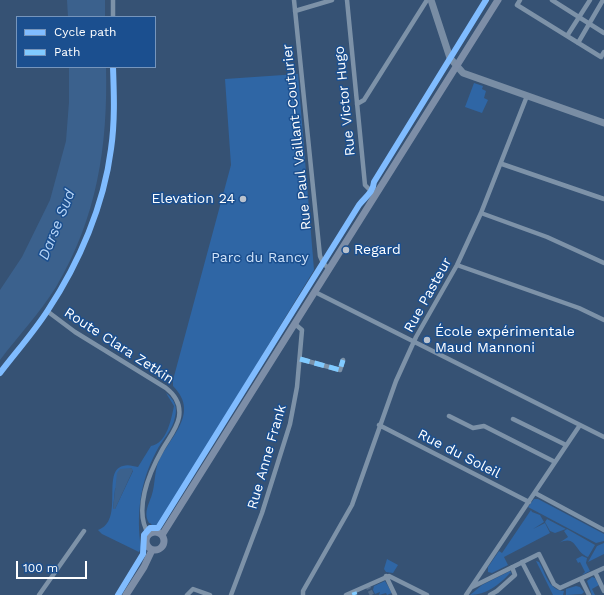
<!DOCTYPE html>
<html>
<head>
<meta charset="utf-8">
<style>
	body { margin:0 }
	#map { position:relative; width:604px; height:595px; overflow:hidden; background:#365274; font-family:"Work Sans",sans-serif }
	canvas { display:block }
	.legend { position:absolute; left:16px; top:16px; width:140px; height:52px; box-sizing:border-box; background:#1b4f8f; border:1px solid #7695bc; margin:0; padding:5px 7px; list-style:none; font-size:12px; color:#fff }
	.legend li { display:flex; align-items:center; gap:8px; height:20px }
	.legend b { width:20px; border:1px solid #7695bc }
	.scale { position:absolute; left:16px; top:561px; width:71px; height:18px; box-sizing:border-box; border:2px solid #fff; border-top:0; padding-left:5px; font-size:12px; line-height:14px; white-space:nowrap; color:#fff; -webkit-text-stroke:3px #1b4f8f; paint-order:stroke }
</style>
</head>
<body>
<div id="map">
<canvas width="604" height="595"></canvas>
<ul class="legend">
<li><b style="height:5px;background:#80bcff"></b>Cycle path</li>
<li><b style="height:5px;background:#80caff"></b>Path</li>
</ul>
<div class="scale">100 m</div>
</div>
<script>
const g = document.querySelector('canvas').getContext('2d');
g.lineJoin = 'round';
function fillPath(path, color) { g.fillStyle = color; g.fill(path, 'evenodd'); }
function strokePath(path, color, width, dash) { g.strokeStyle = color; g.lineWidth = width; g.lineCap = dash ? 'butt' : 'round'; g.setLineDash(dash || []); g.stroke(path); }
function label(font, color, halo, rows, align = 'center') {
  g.font = font + ' "Work Sans",sans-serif'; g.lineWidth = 3; g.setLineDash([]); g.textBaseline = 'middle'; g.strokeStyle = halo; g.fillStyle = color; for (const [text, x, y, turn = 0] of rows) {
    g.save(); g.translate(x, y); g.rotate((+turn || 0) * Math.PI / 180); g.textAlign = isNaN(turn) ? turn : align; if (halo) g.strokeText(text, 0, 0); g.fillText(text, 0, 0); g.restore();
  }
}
fillPath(new Path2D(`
	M298 74 314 270 177 495 157 526 154 527 150 523H149C144 515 147 508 150 500 155 489 154 477 157 466 166 439 202 415 173 386V380L231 165 225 79Z
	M474 83 483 86 482 89 486 91 484 98 488 100 482 113 465 107Z
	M166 393C174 399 178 407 175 417 173 430 162 440 156 452 140 482 136 515 141 548L139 552 102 534 98 530C125 521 101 471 123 466 128 464 133 466 138 467L151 446C167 443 171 420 174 406ZM131 468 133 471 115 509H113L115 489Z
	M534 499H538L604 534V541L596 543 528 507Z
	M531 510 532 512 540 515 544 522 533 529 545 523 550 533 504 557 508 565 492 573 488 572V567L499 551 502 553Z
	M547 519 566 529 555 533 550 531 545 522Z
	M567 529 595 545 588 557C574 552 577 534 559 543L568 537 564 531Z
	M604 543V554L588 562 597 546Z
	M582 556 587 558 586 563 590 571 582 575 585 572 580 562 578 563 576 559Z
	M387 559 398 565 393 573 386 572 384 569Z
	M536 561 539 562C546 573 548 590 564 591L563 595H553Z
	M510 571 512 575 510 573C499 585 486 595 470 595L482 585Z
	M592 577 595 578 599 585 592 589 595 595H592L587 581Z
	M385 581 392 593 387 595 386 593 379 595 380 592 375 594 373 590 374 586Z
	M576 586 580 587 584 592 582 594 566 595V589Z`), '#2f66a5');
fillPath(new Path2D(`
	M67 0H105V17H68Z
	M69 67H106C108 146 97 218 56 287 40 313 18 336 0 360V290L22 257 50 200 66 141 69 102Z
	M131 468 133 470 115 509H113L117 473 120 469Z`), '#3b618d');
strokePath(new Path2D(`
	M367 585 372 595`), '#546c89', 4.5, [4.5, 2]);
strokePath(new Path2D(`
	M113 0V17
	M294 0 320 256 323 263 329 269
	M347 0 365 185 375 195
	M520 0 517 5 601 57 604 52
	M552 0 604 33
	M295 11 332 0
	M567 36 590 0
	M578 43 603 0
	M357 104 364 100 427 0
	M502 164 604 199
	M481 213 547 237 604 263
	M457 265 579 308 604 320
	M315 292 604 437
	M47 311 75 332 166 388C175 395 181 405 179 417 177 429 168 439 162 450 149 473 133 511 149 535
	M300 359 340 370 343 360
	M0 373C16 352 34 332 48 310 79 263 104 205 111 149 115 122 114 94 113 67
	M449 416 473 428 484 426 555 462
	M513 419 566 445
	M379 425 529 502
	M535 493 604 530
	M522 562 539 595
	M595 572 604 591
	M386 576 395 595
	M581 579 589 595
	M472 587 539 554 554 584 560 588 604 568
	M39 595 84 531
	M187 595 193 589 210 595
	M231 595 262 513 290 424 297 387 302 330 295 324
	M303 595V591L352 505 396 381 416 337 457 265 481 213 527 96
	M346 595 389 576 427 595
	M466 595 580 425
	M490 595 497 591 515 575 512 567`), '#7d92a8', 4.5);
strokePath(new Path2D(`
	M431 0 450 58 463 73 604 123`), '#798da4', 7);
strokePath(new Path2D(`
	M146 541a9 9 0 1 1 18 0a9 9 0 1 1-18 0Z
	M162 535 498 0
	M126 595 144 567 152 550`), '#7d8ea7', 7);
strokePath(new Path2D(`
	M300 359 340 370 343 360
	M354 592 355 595`), '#80caff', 5, [10, 5]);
strokePath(new Path2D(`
	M0 373C16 352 34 332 48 310 79 263 104 205 111 149 115 122 114 94 113 67
	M118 595 143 554 144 535 150 528H158L163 520 359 205C365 197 373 193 374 182L486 0`), '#80bcff', 6);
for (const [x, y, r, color] of [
	[243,199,4,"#b9c2ce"],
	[346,250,4,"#b9c2ce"],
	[427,340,4,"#b9c2ce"]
]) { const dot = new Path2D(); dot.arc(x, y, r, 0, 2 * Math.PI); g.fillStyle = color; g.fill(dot); strokePath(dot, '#1b4f8f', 1.5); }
label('14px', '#fff', '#1b4f8f', [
	["Rue Victor Hugo",345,101,-96],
	["Rue Paul Vaillant-Couturier",297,137,-96],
	["Rue Pasteur",428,295,-61],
	["Route Clara Zetkin",119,346,33],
	["Rue du Soleil",459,454,27],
	["Rue Anne Frank",267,457,-74]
]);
label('14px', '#fff', '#1b4f8f', [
	["Elevation 24",235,199,"right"],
	["Regard",354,250],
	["École expérimentale",435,332],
	["Maud Mannoni",435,348]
], 'left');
label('14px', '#cfe3fa', '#1b4f8f', [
	["Parc du Rancy",260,258]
]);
label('italic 15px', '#b5d3f5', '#1b4f8f', [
	["Darse Sud",57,225,-68]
]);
</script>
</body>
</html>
